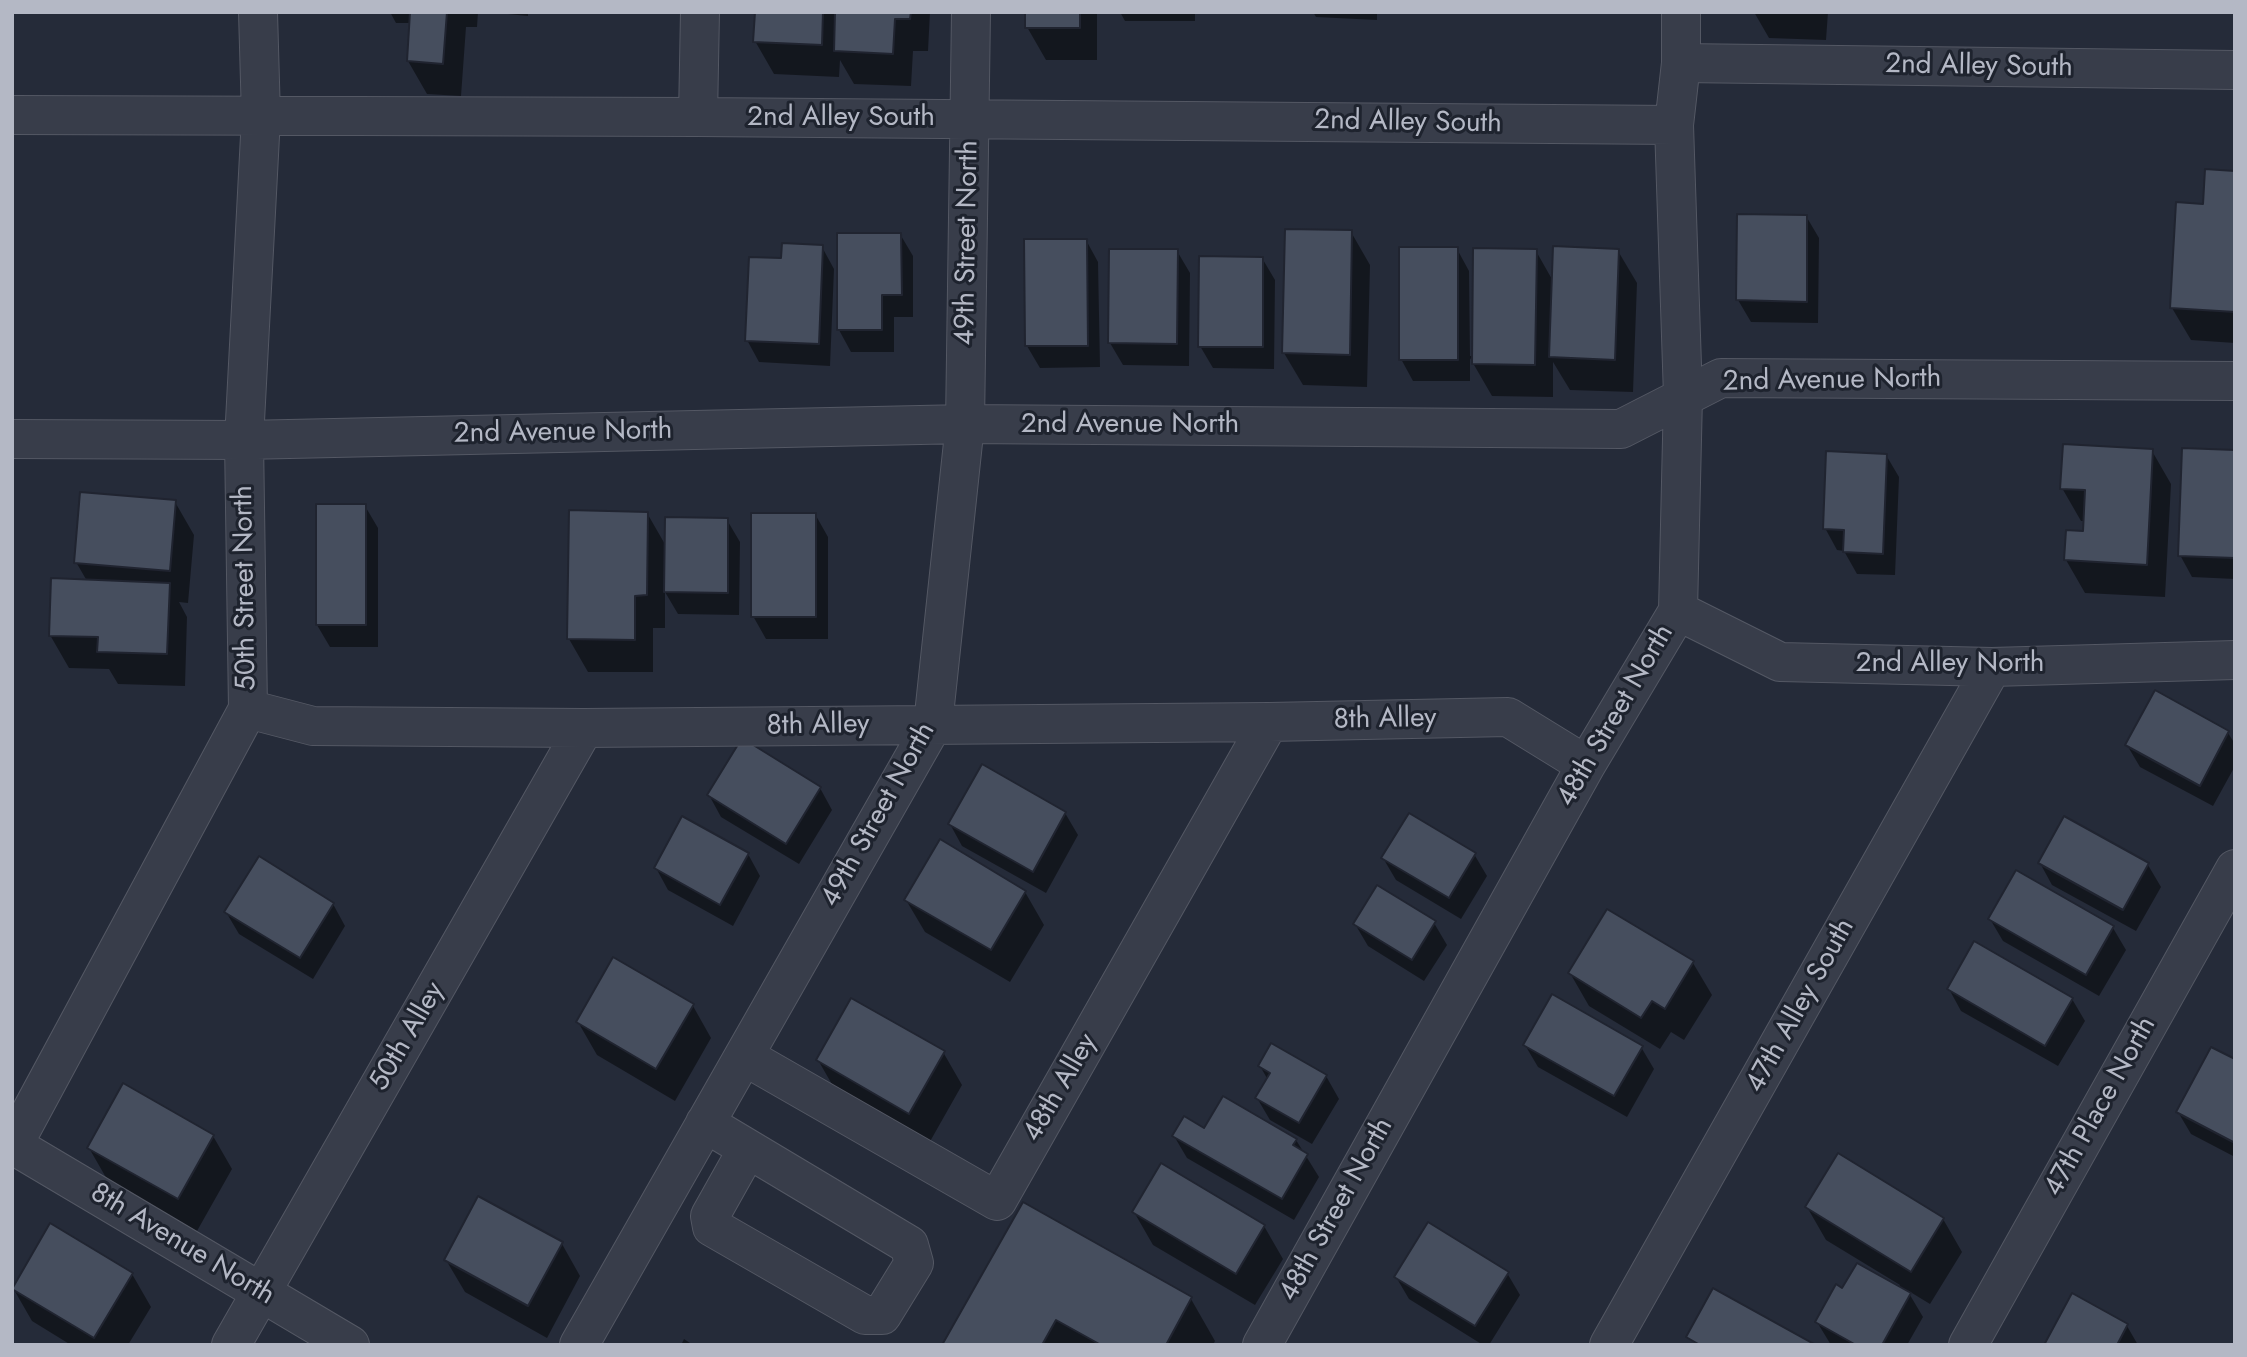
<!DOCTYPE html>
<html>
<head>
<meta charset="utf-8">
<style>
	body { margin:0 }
	#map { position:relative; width:2247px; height:1357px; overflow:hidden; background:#252b39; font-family:Jost,sans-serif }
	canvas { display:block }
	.frame { position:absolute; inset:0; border:14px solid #b4b8c5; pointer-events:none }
</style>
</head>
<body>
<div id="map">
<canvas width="2247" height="1357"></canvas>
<div class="frame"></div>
</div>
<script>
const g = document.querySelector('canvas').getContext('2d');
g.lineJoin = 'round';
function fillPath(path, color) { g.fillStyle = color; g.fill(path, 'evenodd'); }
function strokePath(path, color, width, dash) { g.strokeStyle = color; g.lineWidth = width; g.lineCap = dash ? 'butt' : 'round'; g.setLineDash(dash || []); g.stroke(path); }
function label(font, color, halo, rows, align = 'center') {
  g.font = font + ' Jost,sans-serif'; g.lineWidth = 6; g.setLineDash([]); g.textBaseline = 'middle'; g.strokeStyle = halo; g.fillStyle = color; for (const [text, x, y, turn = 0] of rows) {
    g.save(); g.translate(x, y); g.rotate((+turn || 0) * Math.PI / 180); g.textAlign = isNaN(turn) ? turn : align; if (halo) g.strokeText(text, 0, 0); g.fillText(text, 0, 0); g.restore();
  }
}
fillPath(new Path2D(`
	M390 12H478L477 27H466L461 96 427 94 408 61 411 23H396Z
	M488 12H528V16Z
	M756 12H930L928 51H913L911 86 854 84 840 60 839 77 774 74 755 41Z
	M1027 12H1097V60H1046L1027 27Z
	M1120 12H1195V21H1125Z
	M1313 12H1377V20L1316 17Z
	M1754 12H1828L1826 40 1769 38Z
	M2235 172V343L2191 340 2172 308 2205 205Z
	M1806 216 1819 238 1818 323 1751 322 1738 300Z
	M1351 232 1370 265 1367 387 1303 385 1284 353Z
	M900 234 913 256V317H894V352H851L839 330Z
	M1086 240 1098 262 1100 367 1040 368 1027 346Z
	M822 247 834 269 830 366 759 362 747 340 783 260Z
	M1457 249 1469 271 1470 356H1473L1536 251 1553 281 1618 251 1637 283 1633 392 1570 390 1553 362V397L1492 396 1470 358V381H1413L1401 359Z
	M1177 251 1190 273 1189 366 1123 365 1110 343Z
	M1262 258 1275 280 1274 369 1213 368 1200 346Z
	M2152 451 2171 484 2165 597 2085 593 2066 560 2085 533V521H2081L2062 488Z
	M2235 452V579L2192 577 2180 555Z
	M1886 455 1899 477 1895 575 1857 574 1844 551 1837 550 1825 528Z
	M175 502 194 535 188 603 179 602 187 617 185 686 118 684 109 669 69 668 50 635 87 581 76 562Z
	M365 506 378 528V647H330L317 625Z
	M647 513 666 546 727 520 740 542 739 615 678 614 665 592V628H653V672H588L569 639Z
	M815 514 828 537V639H766L753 616Z
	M2228 733 2235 744V766L2213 806 2140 767 2127 745Z
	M820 788 832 810 799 864 721 817 709 795Z
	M1065 813 1078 835 1046 893 962 846 950 824Z
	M748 854 760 876 733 926 668 890 656 868Z
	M1474 854 1487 876 1461 919 1396 880 1383 858Z
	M2040 863 2148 865 2161 887 2136 931 2052 885Z
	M1025 892 1044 925 1010 982 925 932 906 900Z
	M333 904 345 926 313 979 239 934 226 912Z
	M1990 919 2113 928 2126 950 2099 996 2003 941Z
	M1434 923 1447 945 1424 981 1368 946 1355 924Z
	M1693 963 1712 995 1684 1040 1671 1032 1660 1049 1589 1006 1570 973Z
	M1949 989 2072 999 2085 1021 2058 1066 1961 1011Z
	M693 1006 711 1038 675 1101 597 1055 578 1022Z
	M1272 1045 1326 1076 1339 1099 1312 1144 1270 1120 1257 1098 1268 1080 1260 1066Z
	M1525 1045 1641 1047 1654 1069 1627 1117 1538 1067Z
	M943 1052 962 1085 928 1145 837 1093 818 1060Z
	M2235 1061V1157L2191 1134 2178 1112Z
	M1205 1130 1296 1140 1319 1177 1294 1220 1187 1158 1174 1136Z
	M213 1136 232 1169 197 1231 108 1181 89 1148Z
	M1839 1156 1943 1219 1962 1252 1930 1304 1907 1290 1923 1317 1907 1345H1831L1817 1322 1843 1290 1898 1288 1900 1285 1826 1240 1807 1207Z
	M1023 1205 1191 1299 1215 1341 1213 1345H944Z
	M1134 1212 1264 1226 1283 1259 1255 1305 1153 1245Z
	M562 1244 580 1276 547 1338 465 1292 446 1260Z
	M1507 1273 1520 1295 1489 1345H1483L1409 1299 1396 1277Z
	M132 1274 151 1307 128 1345H71L32 1321 13 1288Z
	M2127 1326 2138 1345H2046Z
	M684 1339 693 1345H681Z`), '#0007');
const building = new Path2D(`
	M410 12H447L443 64 407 61Z
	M755 12H823L822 45 753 42Z
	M835 12H911L910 19H895L893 54 834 51Z
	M1025 12H1080V28H1025Z
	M2205 169 2235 171V312L2170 308 2176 202 2203 204Z
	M1737 214 1807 215V302L1736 300Z
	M1285 229 1352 230 1350 355 1282 353Z
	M837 233H901L902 295H882V330H837Z
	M1024 239H1087L1088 346H1025Z
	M782 243 823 245 819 344 745 341 749 257 781 258Z
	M1553 246 1619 249 1615 360 1549 357Z
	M1399 247H1458V360H1399Z
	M1473 248 1537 249 1535 365 1472 364Z
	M1109 249H1178L1177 344 1108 343Z
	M1199 256 1263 257V347H1198Z
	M2063 444 2153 449 2147 565 2064 560 2066 530 2083 531 2085 490 2060 489Z
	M2182 448 2235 450V558L2178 556Z
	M1826 451 1887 454 1883 554 1843 552 1844 530 1823 529Z
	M80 492 176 500 170 571 74 563Z
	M316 504H366V625H316Z
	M569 510 648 512 647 595 635 596V640L567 639Z
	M751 513H816V617H751Z
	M665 517 728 518V593L664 592Z
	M51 578 170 583 167 654 97 652 98 637 49 636Z
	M2155 690 2229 731 2200 786 2125 745Z
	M742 738 821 787 786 844 707 795Z
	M982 764 1066 812 1033 872 948 824Z
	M1409 813 1476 853 1449 898 1381 858Z
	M682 816 749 853 720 905 654 868Z
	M2064 816 2149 863 2123 910 2038 863Z
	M940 839 1026 891 991 950 904 900Z
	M259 856 334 903 300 958 224 912Z
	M2016 870 2114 926 2086 975 1988 919Z
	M1377 885 1436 921 1412 960 1353 924Z
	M1607 909 1694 961 1665 1009 1652 1001 1641 1018 1568 973Z
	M1974 941 2073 998 2045 1046 1947 989Z
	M613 957 694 1004 656 1069 576 1022Z
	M1552 994 1643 1046 1614 1096 1523 1045Z
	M851 998 945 1051 909 1114 816 1060Z
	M1271 1043 1327 1075 1299 1123 1255 1098 1270 1073 1258 1066Z
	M2211 1047 2235 1059V1143L2176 1112Z
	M123 1083 214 1135 178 1199 87 1148Z
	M1223 1096 1297 1139 1293 1145 1308 1154 1282 1199 1172 1136 1184 1116 1204 1128Z
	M1838 1153 1944 1218 1911 1272 1805 1207Z
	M1161 1163 1265 1225 1236 1274 1132 1212Z
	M478 1196 563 1242 528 1306 444 1260Z
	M1023 1202 1192 1297 1166 1345H1101L1056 1320 1042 1345H942Z
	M1428 1222 1509 1272 1475 1326 1394 1277Z
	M50 1223 133 1273 94 1338 12 1289Z
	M1857 1263 1911 1293 1882 1345H1856L1815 1322 1836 1284 1842 1288Z
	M1713 1288 1816 1345H1700L1686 1337Z
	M2072 1293 2128 1324 2117 1345H2044Z`);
fillPath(building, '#464e5e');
strokePath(building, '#202430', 2);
const minor = new Path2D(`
	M1681 63 2235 70
	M12 115 698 117 1674 125
	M698 117 700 12
	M12 439 244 440 965 424 1621 429 1721 378 2235 381
	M1678 611 1780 662 1992 667 2235 660
	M248 709 313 726 584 728 1269 722 1508 717 1586 765
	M744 1056 997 1201 1269 722
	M705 1123 909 1245 914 1263 882 1315H865L712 1227 710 1216 747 1150
	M13 1145 350 1345
	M12 1147 248 709 244 440 261 117 258 12
	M231 1345 584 728
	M579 1345 933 724 965 424 971 12
	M1262 1345 1586 765 1678 611 1683 396 1674 125 1681 63V12
	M1609 1345 1992 667
	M1968 1345 2235 869`);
strokePath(minor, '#545864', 40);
strokePath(minor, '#383d4a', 38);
label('28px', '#b4b8c5', '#1e232e', [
	["2nd Alley South",1979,67,1],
	["2nd Alley South",841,118],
	["2nd Alley South",1408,123,1],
	["49th Street North",968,243,-89],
	["2nd Avenue North",1832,381,-1],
	["2nd Avenue North",1130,425],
	["2nd Avenue North",563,433,-1],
	["50th Street North",246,588,-91],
	["2nd Alley North",1950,664],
	["48th Street North",1616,716,-60],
	["8th Alley",1385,720,-1],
	["8th Alley",818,726,-1],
	["49th Street North",879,815,-61],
	["47th Alley South",1801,1006,-61],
	["50th Alley",408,1037,-60],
	["48th Alley",1061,1088,-60],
	["47th Place North",2101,1107,-61],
	["48th Street North",1337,1210,-61],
	["8th Avenue North",182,1245,31]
]);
</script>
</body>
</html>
